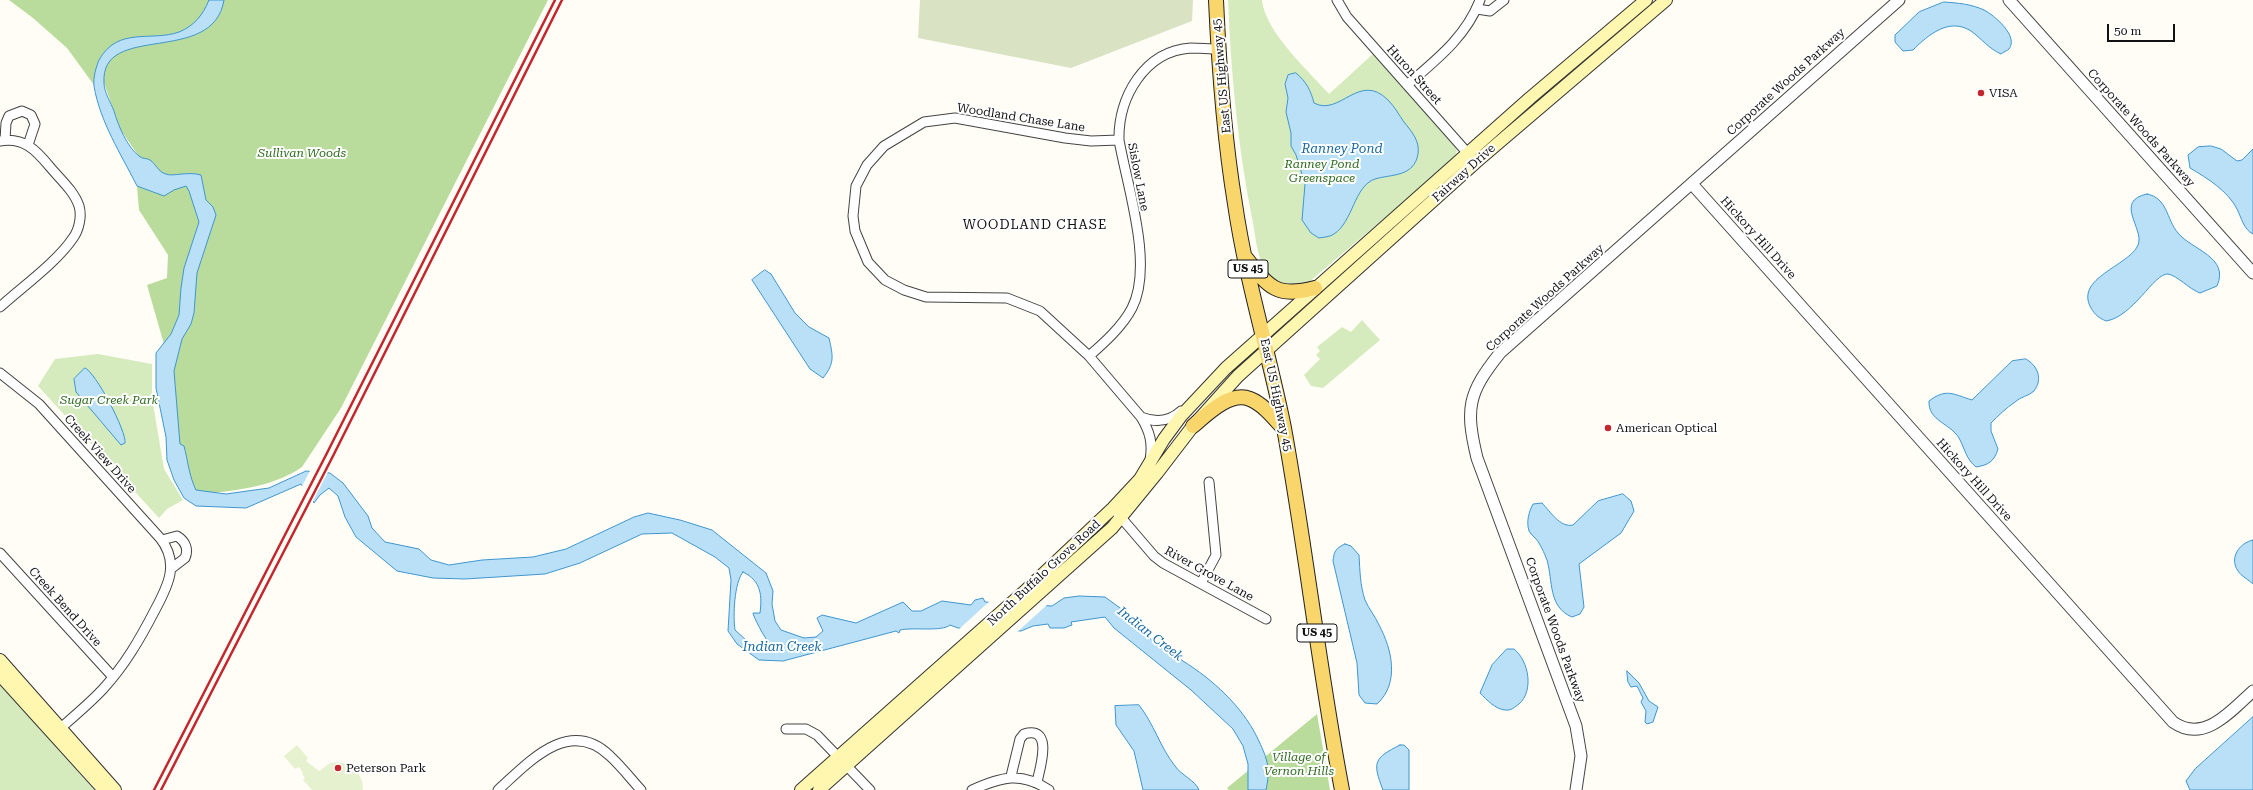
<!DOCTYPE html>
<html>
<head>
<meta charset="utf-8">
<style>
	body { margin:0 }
	#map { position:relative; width:2253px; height:790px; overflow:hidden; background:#fffdf5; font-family:"Roboto Serif",serif }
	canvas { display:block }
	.scale { position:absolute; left:2107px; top:24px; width:68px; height:18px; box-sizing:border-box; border:2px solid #111; border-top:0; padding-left:5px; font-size:12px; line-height:14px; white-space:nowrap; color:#111; -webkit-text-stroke:3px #fff; paint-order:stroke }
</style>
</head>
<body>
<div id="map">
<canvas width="2253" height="790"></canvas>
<div class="scale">50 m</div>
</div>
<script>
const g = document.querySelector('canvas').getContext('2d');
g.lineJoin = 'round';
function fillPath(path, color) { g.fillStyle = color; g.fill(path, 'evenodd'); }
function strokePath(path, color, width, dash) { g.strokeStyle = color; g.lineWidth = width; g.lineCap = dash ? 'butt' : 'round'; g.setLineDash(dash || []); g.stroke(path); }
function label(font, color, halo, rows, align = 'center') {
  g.font = font + ' "Roboto Serif",serif'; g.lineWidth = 4; g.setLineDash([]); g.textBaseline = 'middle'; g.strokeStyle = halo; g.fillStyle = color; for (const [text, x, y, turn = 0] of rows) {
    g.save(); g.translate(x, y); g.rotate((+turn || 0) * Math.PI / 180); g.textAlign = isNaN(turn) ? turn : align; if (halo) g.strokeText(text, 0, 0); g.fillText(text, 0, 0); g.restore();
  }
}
fillPath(new Path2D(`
	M1228 0H1262C1265 32 1308 70 1329 94L1374 53 1454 144 1457 151 1455 158 1309 282C1292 285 1279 287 1268 272 1257 260 1256 239 1253 223 1238 149 1231 75 1228 0Z
	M1362 320 1380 340 1323 388 1311 386 1304 375 1320 359 1316 355 1320 351 1317 347 1342 327 1351 332Z
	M98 354 152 364V398L164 469 183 500 167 509 159 518 38 386 55 359Z
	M0 684 94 790H0Z`), '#d5ebbd');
fillPath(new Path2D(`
	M9 0H548L341 408 302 467C270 489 229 491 192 495L180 482 170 365 147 285 167 278 168 255 139 210 137 186 151 174 120 129 104 83 94 85 67 48 33 18Z
	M1317 714 1330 790H1229L1227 788Z`), '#b9dc9c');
fillPath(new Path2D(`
	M920 0H1193L1192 21 1071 68 918 38Z`), '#d9e3c4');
fillPath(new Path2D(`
	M297 745 308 758 306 761 319 771C322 770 327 764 331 763 349 759 364 774 363 790H312L303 780 305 778 302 774 303 773 299 767 295 769 284 756Z`), '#e6f2cf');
const water = new Path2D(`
	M209 0H224C213 67 100 21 104 83 104 92 111 103 114 111 118 125 127 147 139 156 142 159 147 158 150 160 156 164 158 172 166 174 172 177 188 171 201 175L206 200 213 207 216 215 197 273 194 313 191 324 182 339 174 371 180 444 184 446C188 461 189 476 196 490L226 494 269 488 306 471 330 473 343 483 368 516 372 528 385 542 419 549 431 560 449 565 482 560 533 557 566 549 634 517 648 513 680 520 712 530 766 573 773 591 772 604 775 621 781 630 804 638 816 637 823 631 817 618 822 615 856 623 903 602 912 611H921L942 601 971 605 975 600 983 598 985 602 1052 606 1064 598 1079 596 1105 597 1131 616 1141 620C1152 649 1159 645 1183 661 1213 680 1241 705 1257 737 1267 758 1271 767 1266 790H1248V764L1243 746 1233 729 1191 690 1114 628 1105 617 1071 622 1072 625 1064 628H1050L1048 624 1033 626 1021 631 958 628 950 625C942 632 913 627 900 630L899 633 896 631 783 661 759 660 737 644 728 631 731 580 729 568 715 557 672 533 642 534 580 563 545 574 465 579 433 578 397 571 356 537 345 517 338 496 329 488 320 495 314 503 301 484 246 508 196 506 184 498 174 480 167 460 166 437 156 388V353L171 334 179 315 181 288 184 268 199 222 189 191 186 186 174 190 164 196 137 186C121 154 100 122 94 86 93 78 96 67 99 60 118 26 151 42 179 32 194 26 203 15 209 0ZM743 572C762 581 762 597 760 613H753C753 616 765 639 768 641V645L763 648 747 641 735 630C733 616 734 583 743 572Z
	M1944 2C1958 3 1971 4 1984 10 1994 15 2019 36 2009 49 2007 51 2003 52 2001 54 1988 48 1982 39 1971 31 1949 17 1928 35 1913 50L1903 51 1895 42V35L1919 12Z
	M1296 73C1306 81 1311 91 1314 103 1340 117 1359 71 1388 100 1395 107 1399 115 1404 122 1412 132 1420 141 1418 154 1414 177 1392 174 1375 179 1354 186 1353 222 1334 234 1330 237 1324 237 1319 238L1311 233 1302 220 1305 184 1296 155 1291 146V133L1286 112 1288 98 1285 84 1288 75Z
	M2211 146 2221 149 2237 161 2242 160 2253 149V234C2244 230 2241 217 2237 209 2228 191 2207 178 2190 168L2188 155 2198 147Z
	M2147 194C2168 198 2166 219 2178 233 2192 250 2230 257 2217 286L2200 293C2189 289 2178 276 2168 274 2154 273 2133 317 2106 321 2099 318 2095 315 2091 308 2074 278 2129 266 2138 245 2145 229 2113 201 2147 194Z
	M765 270 771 274 795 313 809 327 829 338C833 356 835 363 823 378L810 369 752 280Z
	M2026 359C2038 366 2043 379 2034 391 2029 396 2020 397 2015 402 2006 408 1998 416 1991 423V431L1998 449C1994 462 1988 465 1976 467 1966 459 1965 449 1959 438 1950 423 1928 421 1929 401 1946 388 1953 394 1972 400L2012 361Z
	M85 368C95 371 127 432 125 443L121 445 76 392 74 379Z
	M1623 494 1631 501 1634 511 1621 533 1579 564 1584 607 1580 614 1572 617C1548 607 1553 581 1547 560 1545 555 1542 548 1539 543 1537 539 1531 535 1529 531 1526 521 1529 512 1533 504L1542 503C1550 511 1560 528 1573 525L1598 501Z
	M2253 540V584C2249 580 2241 576 2238 571 2229 558 2239 543 2253 540Z
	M1345 544 1351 546 1359 555C1360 571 1360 585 1365 600 1369 609 1375 616 1379 625 1392 649 1400 683 1377 704L1365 703 1359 695 1357 663 1333 561C1334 551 1336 548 1345 544Z
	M1507 649H1514C1529 661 1534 691 1519 704 1515 707 1511 711 1505 710 1495 709 1487 700 1480 693L1492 665Z
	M1627 671 1639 683 1649 701 1658 707 1653 722 1647 724 1645 722 1646 711 1641 702 1643 698 1637 686 1631 687 1628 682Z
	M1139 705C1154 724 1160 747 1175 766 1181 775 1195 780 1199 790H1143L1134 751 1116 725 1115 706Z
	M2253 717V790H2190L2186 781 2195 769Z
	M1400 745H1404L1409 750V790H1383C1372 762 1374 758 1400 745Z`);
fillPath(water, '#b9e0f7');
strokePath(water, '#3f96cf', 1);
fillPath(new Path2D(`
	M311 469 329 470 312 503 301 488Z
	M991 600 1048 604 1016 633 958 630Z`), '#fffdf5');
const minor = new Path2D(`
	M1337 0 1347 17 1471 157
	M1477 9 1490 11 1504 0
	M1407 85C1436 60 1466 37 1480 0
	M5 140 6 123 9 116 22 111 31 115 35 124 28 145
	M1119 140 1091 141 1065 138 955 118 924 122 884 146 867 165 856 186 853 216 855 231 868 262 885 280 904 290 926 297 1007 298 1040 311 1089 356 1141 417
	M0 141C24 137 36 150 50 167 60 179 74 191 79 206 82 216 79 230 73 238 57 262 22 287 0 307
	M1089 356C1104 343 1122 327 1132 308 1154 265 1127 186 1119 140 1118 98 1144 51 1191 48 1200 48 1209 49 1218 49
	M0 373 39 404 160 538C180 563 168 586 155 610 140 639 125 665 103 689 89 704 72 718 56 732
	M1150 460C1153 443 1150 432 1141 417 1156 423 1169 422 1181 411
	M1118 514 1154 556 1163 563 1266 619
	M162 540 177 536C185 541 189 549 185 558L172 568
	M0 553 113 677
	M1201 583 1216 555 1209 482
	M786 729H806L817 735 870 790
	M1011 776 1020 739 1024 734C1054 725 1040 768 1037 782
	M498 790C528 763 569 716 610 756 621 766 631 779 641 790
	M972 790C1001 777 1021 771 1049 790`);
const tertiary = new Path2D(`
	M2009 0 2253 273
	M1692 184 2173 722C2204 744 2231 711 2253 691
	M1576 790 1581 756 1576 726 1477 458C1465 408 1468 393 1500 353L1899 0`);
const secondary = new Path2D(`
	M0 660 115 790
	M0 675 104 790
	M801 790 1024 592 1113 508 1140 479 1164 439 1181 416 1226 368 1530 98 1646 0
	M819 790 1112 528 1157 473 1193 426 1238 376 1476 162 1666 0`);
const primary = new Path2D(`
	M1216 0C1219 68 1224 137 1235 204 1246 280 1269 353 1284 428 1306 549 1319 670 1342 790
	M1246 258C1269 288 1277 298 1315 288
	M1193 426C1207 414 1230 391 1250 399 1263 404 1274 418 1283 428`);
strokePath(minor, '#444', 11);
strokePath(tertiary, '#444', 13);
strokePath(secondary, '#333', 14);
strokePath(primary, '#222', 16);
strokePath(minor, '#fff', 9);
strokePath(tertiary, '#fff', 11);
strokePath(secondary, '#fff6b0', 12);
strokePath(primary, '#f9d66b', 14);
strokePath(new Path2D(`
	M154 790 327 453 555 0
	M161 790 333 456 562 0`), '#c4262e', 2.5);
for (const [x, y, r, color] of [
	[1981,93,4,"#c4262e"],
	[1608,428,4,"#c4262e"],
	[338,768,4,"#c4262e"]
]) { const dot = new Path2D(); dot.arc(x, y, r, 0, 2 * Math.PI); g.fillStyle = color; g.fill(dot); strokePath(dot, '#fff', 1.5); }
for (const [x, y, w] of [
	[1248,269,40],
	[1317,633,40]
]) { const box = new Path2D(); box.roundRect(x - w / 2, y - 9, w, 18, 3); g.fillStyle = '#fff'; g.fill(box); strokePath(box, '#111', 1); }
label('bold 11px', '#111', null, [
	["US 45",1248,269],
	["US 45",1317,633]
]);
label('12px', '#111', '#fff', [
	["Huron Street",1414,75,48],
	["East US Highway 45",1222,76,-95],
	["Corporate Woods Parkway",1786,82,-42],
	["Woodland Chase Lane",1021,118,9],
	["Corporate Woods Parkway",2141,128,48],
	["Fairway Drive",1464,173,-42],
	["Sislow Lane",1138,177,79],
	["Hickory Hill Drive",1758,238,48],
	["Corporate Woods Parkway",1545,298,-42],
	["East US Highway 45",1276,395,78],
	["Creek View Drive",100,454,48],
	["Hickory Hill Drive",1974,480,48],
	["North Buffalo Grove Road",1044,573,-43],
	["River Grove Lane",1209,574,29],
	["Creek Bend Drive",65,607,48],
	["Corporate Woods Parkway",1555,630,70]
]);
label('12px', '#111', '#fff', [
	["VISA",1989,93],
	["American Optical",1616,428],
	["Peterson Park",346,768]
], 'left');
label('italic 12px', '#2f6b1f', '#fff', [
	["Sullivan Woods",302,153],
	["Ranney Pond",1322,164],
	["Greenspace",1322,178],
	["Sugar Creek Park",109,400],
	["Village of",1299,757],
	["Vernon Hills",1299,771]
]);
label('italic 13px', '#1768a6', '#fff', [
	["Ranney Pond",1342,149],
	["Indian Creek",1150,634,38],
	["Indian Creek",782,647]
]);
g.letterSpacing = '1px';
label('13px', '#111', '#fff', [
	["WOODLAND CHASE",1035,225]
]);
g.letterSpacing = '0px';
</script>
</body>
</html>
